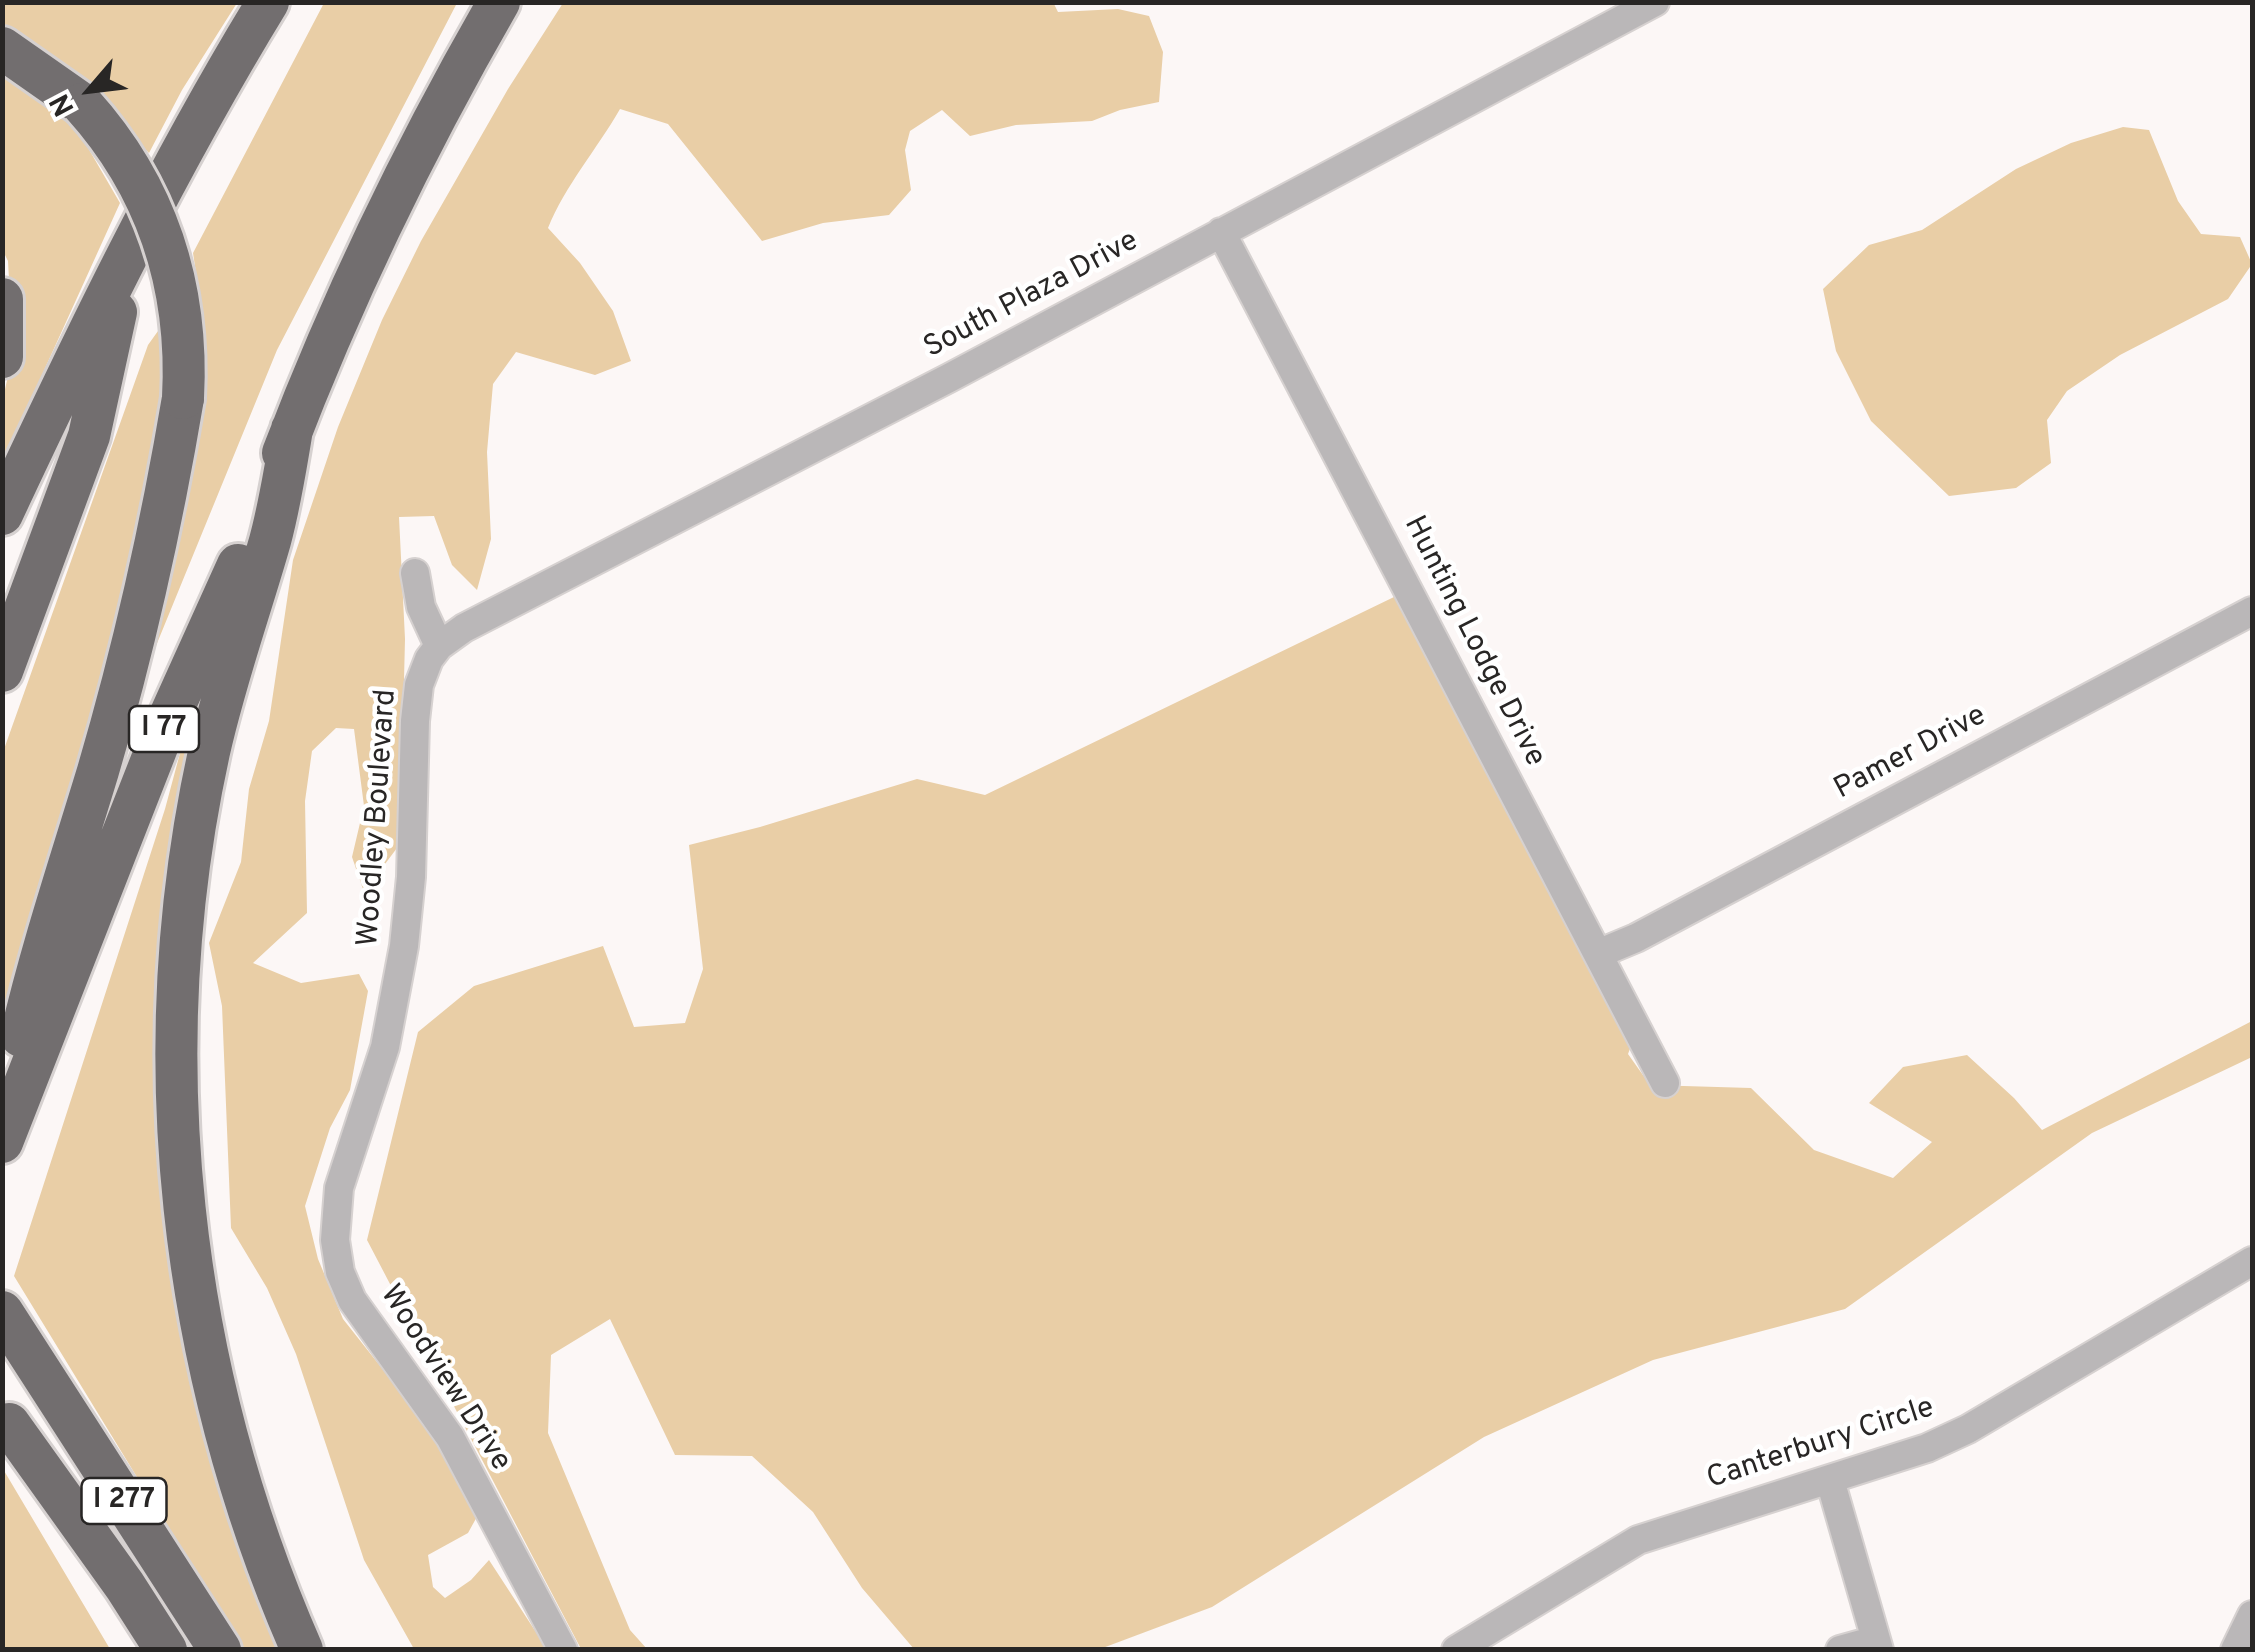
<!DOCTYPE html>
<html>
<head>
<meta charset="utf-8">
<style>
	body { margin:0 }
	#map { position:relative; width:2255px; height:1652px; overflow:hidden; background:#fcf7f6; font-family:Overpass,sans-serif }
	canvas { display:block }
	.frame { position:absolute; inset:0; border:5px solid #282625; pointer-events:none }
	.north { position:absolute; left:40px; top:40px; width:100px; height:100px; -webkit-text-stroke:8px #fff; paint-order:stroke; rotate:242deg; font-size:28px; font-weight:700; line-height:40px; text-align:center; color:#282625 }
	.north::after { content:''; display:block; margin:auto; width:35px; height:45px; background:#282625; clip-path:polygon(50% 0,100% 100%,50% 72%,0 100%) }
</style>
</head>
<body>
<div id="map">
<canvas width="2255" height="1652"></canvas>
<div class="frame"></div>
<div class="north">N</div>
</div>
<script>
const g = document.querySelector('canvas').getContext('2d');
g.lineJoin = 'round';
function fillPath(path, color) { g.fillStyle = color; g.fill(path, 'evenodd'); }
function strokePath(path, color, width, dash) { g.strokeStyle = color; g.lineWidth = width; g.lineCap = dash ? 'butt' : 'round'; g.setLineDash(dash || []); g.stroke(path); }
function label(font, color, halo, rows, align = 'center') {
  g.font = font + ' Overpass,sans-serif'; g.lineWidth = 9; g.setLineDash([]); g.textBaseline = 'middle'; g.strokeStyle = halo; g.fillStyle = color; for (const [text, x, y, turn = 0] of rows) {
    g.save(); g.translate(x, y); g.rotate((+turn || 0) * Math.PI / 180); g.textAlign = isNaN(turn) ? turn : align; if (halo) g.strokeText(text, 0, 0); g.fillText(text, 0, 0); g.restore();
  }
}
fillPath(new Path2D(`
	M1053 2 1058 12 1118 9 1149 16 1163 52 1159 102 1120 110 1092 121 1016 125 970 136 942 110 910 131 905 150 911 190 889 215 823 223 762 241 668 124 620 109C597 149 565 186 548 228L580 263 613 311 631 361 595 375 516 352 493 384 487 452 491 539 477 590 452 565 434 516 399 517 405 639 400 844 364 892 352 857 364 806 354 729 336 728 312 751 305 801 307 913 253 963 301 983 359 974 368 991 350 1090 330 1128 305 1206 318 1259 343 1319 441 1443 479 1513 468 1533 428 1555 433 1587 445 1598 471 1580 489 1560 547 1649H414L364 1560 296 1354 267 1288 231 1228 222 1006 209 943 241 862 249 789 269 721 293 560 338 427 382 320 421 241 508 89 563 3Z
	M2 3H237L182 90 149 153 49 53 3 27Z
	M324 3H457L277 350 124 724 202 424 203 319 193 253Z
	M3 60 15 67 80 134 120 203 3 461V398L13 354 8 261 2 249Z
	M2123 127 2149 130 2178 201 2201 234 2240 237 2252 264 2228 299 2120 355 2067 391 2047 420 2051 463 2016 488 1949 496 1871 421 1836 351 1823 289 1869 245 1922 230 2016 169 2071 143Z
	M163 324V431L129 611 3 1013V752L148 345Z
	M1394 597 1634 1038 1628 1054 1650 1085 1751 1088 1814 1150 1893 1178 1932 1142 1869 1103 1903 1067 1967 1055 2014 1098 2042 1130 2252 1021V1057L2092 1133 1845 1309 1653 1360 1484 1437 1212 1607 1100 1649H914L862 1588 813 1512 752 1456 675 1455 610 1319 551 1355 548 1433 630 1630 647 1649H581L367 1240 418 1032 474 986 603 946 634 1027 685 1023 703 969 689 845 760 827 917 779 985 795Z
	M215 688 178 1216 294 1649H242L14 1276 165 809 194 701Z
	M3 1469 110 1649H3Z`), '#e9cea6');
const minor = new Path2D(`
	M1221 232 1665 1083
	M415 573 421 607 439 646
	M1600 953 1636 938 2252 611
	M1830 1480 1879 1650
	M563 1650 450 1437 352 1300 340 1272 335 1240 339 1188 385 1047 404 946 411 877 415 721 419 685 429 659 439 646 464 628 949 378 1655 2
	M1456 1650 1638 1540 1927 1448 1968 1429 2252 1261
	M1840 1650 1876 1640
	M2235 1650 2252 1615`);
const highway = new Path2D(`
	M2 48 82 104
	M2 299V357
	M292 429C286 466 280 504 270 541 250 611 225 680 209 752 143 1053 179 1369 302 1650
	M283 453C342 298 416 146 499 2
	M2 514C84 339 167 167 268 2
	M2 671 89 436 116 312
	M21 1036C42 946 71 860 98 771 134 649 162 523 183 398
	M2 1142 164 729 238 565
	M2 1312 220 1650
	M9 1424 125 1586 166 1650`);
strokePath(minor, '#d6d1d0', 32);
strokePath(highway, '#d6d1d0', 48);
strokePath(minor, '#bab7b8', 28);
strokePath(highway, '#726e6f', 42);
const highwayBridge = new Path2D(`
	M82 104C157 187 189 287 183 398`);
strokePath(highwayBridge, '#d6d1d0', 48, []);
strokePath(highwayBridge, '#726e6f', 42);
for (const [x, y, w] of [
	[164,729,70],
	[124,1501,85]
]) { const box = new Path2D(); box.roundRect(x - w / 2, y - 23, w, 46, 8); g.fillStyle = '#fff'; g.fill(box); strokePath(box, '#282625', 2.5); }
label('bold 28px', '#282625', null, [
	["I 77",164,729],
	["I 277",124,1501]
]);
label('30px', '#282625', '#fff', [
	["South Plaza Drive",1032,296,-28],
	["Hunting Lodge Drive",1473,642,63],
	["Pamer Drive",1911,754,-28],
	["Woodley Boulevard",379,818,-86],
	["Woodview Drive",444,1379,57],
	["Canterbury Circle",1821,1445,-18]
]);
</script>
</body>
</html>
